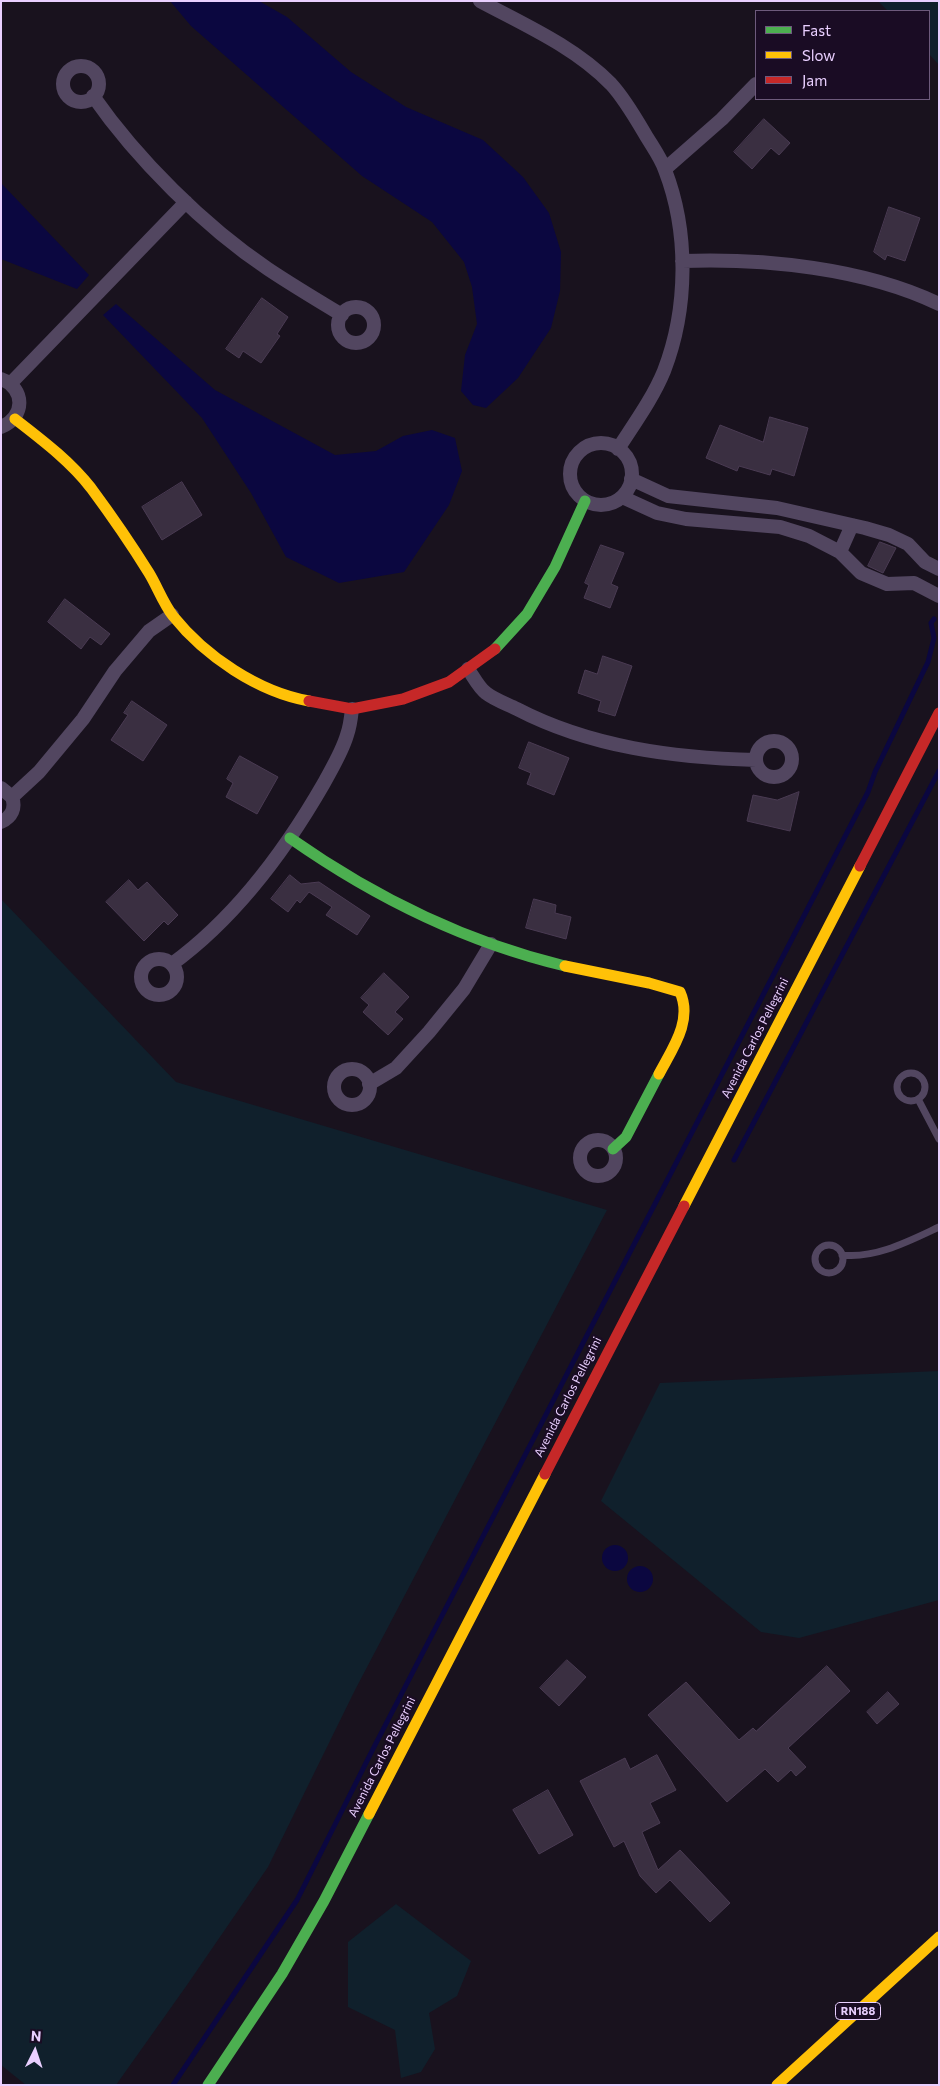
<!DOCTYPE html>
<html>
<head>
<meta charset="utf-8">
<style>
	body { margin:0 }
	#map { position:relative; width:940px; height:2086px; overflow:hidden; background:#19121e; font-family:Commissioner,sans-serif }
	canvas { display:block }
	.frame { position:absolute; inset:0; border:2px solid #e9cfff; pointer-events:none }
	.legend { position:absolute; left:755px; top:10px; width:175px; height:90px; box-sizing:border-box; background:#1a0c24; border:1px solid #6d5a7c; margin:0; padding:6px 9px; list-style:none; font-size:15px; color:#e9cfff }
	.legend li { display:flex; align-items:center; gap:10px; height:25px }
	.legend b { width:25px; border:1px solid #6d5a7c }
	.north { position:absolute; left:10px; top:2026px; width:50px; height:50px; -webkit-text-stroke:4px #1a0c24; paint-order:stroke; rotate:4deg; font-size:14px; font-weight:700; line-height:20px; text-align:center; color:#e9cfff }
	.north::after { content:''; display:block; margin:auto; width:18px; height:22px; background:#e9cfff; clip-path:polygon(50% 0,100% 100%,50% 72%,0 100%) }
</style>
</head>
<body>
<div id="map">
<canvas width="940" height="2086"></canvas>
<div class="frame"></div>
<ul class="legend">
<li><b style="height:6px;background:#4caf50"></b>Fast</li>
<li><b style="height:6px;background:#ffc107"></b>Slow</li>
<li><b style="height:6px;background:#c62828"></b>Jam</li>
</ul>
<div class="north">N</div>
</div>
<script>
const g = document.querySelector('canvas').getContext('2d');
g.lineJoin = 'round';
function fillPath(path, color) { g.fillStyle = color; g.fill(path, 'evenodd'); }
function strokePath(path, color, width, dash) { g.strokeStyle = color; g.lineWidth = width; g.lineCap = dash ? 'butt' : 'round'; g.setLineDash(dash || []); g.stroke(path); }
function label(font, color, halo, rows, align = 'center') {
  g.font = font + ' Commissioner,sans-serif'; g.lineWidth = 4.5; g.setLineDash([]); g.textBaseline = 'middle'; g.strokeStyle = halo; g.fillStyle = color; for (const [text, x, y, turn = 0] of rows) {
    g.save(); g.translate(x, y); g.rotate((+turn || 0) * Math.PI / 180); g.textAlign = isNaN(turn) ? turn : align; if (halo) g.strokeText(text, 0, 0); g.fillText(text, 0, 0); g.restore();
  }
}
fillPath(new Path2D(`
	M878 1H939V65L929 54V11H888Z
	M1 899 176 1082 607 1210 355 1690 268 1867 187 1985 116 2085H26L1 2065Z
	M939 1371V1600L799 1638 761 1632 601 1501 660 1383Z
	M396 1904 471 1961 457 1996 429 2013 435 2049 421 2072 401 2078 395 2030 348 2007V1942Z`), '#10202c');
fillPath(new Path2D(`
	M170 1H259L287 17 351 72 406 107 483 140 523 177 549 213 561 252 560 291 551 328 518 378 486 408 473 405 461 391 465 355 477 324 472 287 464 262 432 222 362 176 191 26Z
	M1 183 89 275 77 289 1 259Z
	M116 304 215 390 335 455 376 451 403 436 432 430 455 438 462 471 449 505 404 572 339 583 286 557 251 493 202 418 103 315Z
	M602 1558a13 13 0 1 1 26 0a13 13 0 1 1-26 0Z
	M627 1579a13 13 0 1 1 26 0a13 13 0 1 1-26 0Z`), '#0b0740');
strokePath(new Path2D(`
	M734 1160 939 771
	M173 2085 297 1900 373 1749 868 792 875 772 928 662 934 638 931 623 934 619`), '#0b0740', 5);
const building = new Path2D(`
	M764 119 790 143 779 155 771 148 752 169 734 152Z
	M889 207 920 218 905 261 887 255 885 260 874 252Z
	M262 298 288 317 277 334 280 336 261 363 243 351 239 358 226 349Z
	M770 417 808 428 794 476 772 469 770 475 739 466 737 471 706 458 720 425 763 442Z
	M182 482 202 515 162 540 142 507Z
	M880 542 896 548 883 573 868 566Z
	M601 545 624 553 611 584 618 587 610 608 584 598 589 585 585 583Z
	M65 599 110 634 101 645 90 637 81 649 48 622Z
	M603 656 632 666 615 716 598 711 601 701 578 693 585 670 597 674Z
	M132 701 167 725 143 761 111 740 128 715 124 713Z
	M529 742 569 758 554 795 527 784 531 773 519 768Z
	M240 756 278 777 257 814 226 797 233 783 227 779Z
	M799 792 790 831 747 821 753 795 777 800Z
	M290 875 301 884 319 882 370 916 357 935 326 915 332 907 309 892 300 903 297 900 288 912 271 899Z
	M129 880 138 890 147 882 178 915 168 925 164 921 144 941 106 902Z
	M534 899 556 905 555 913 571 917 566 939 526 928Z
	M384 973 409 997 395 1012 403 1019 388 1035 363 1012 369 1005 361 998Z
	M567 1660 586 1677 559 1706 540 1688Z
	M827 1666 850 1691 788 1748 806 1767 796 1776 791 1770 778 1782 765 1769 727 1802 648 1715 686 1682 739 1740 753 1728 756 1731Z
	M888 1692 899 1704 877 1724 867 1712Z
	M657 1755 676 1790 650 1803 660 1823 642 1832 658 1870 680 1850 730 1903 710 1922 670 1880 656 1893 640 1876 624 1841 614 1847 580 1781 625 1758 630 1769Z
	M548 1790 573 1835 539 1854 513 1810Z`);
fillPath(building, '#3a2f41');
strokePath(building, '#4a3b53', 1);
strokePath(new Path2D(`
	M897 1087a14 14 0 1 1 28 0a14 14 0 1 1-28 0Z
	M918 1099 939 1139
	M815 1259a14 14 0 1 1 28 0a14 14 0 1 1-28 0Z
	M842 1255C875 1259 909 1241 939 1227`), '#524660', 7);
strokePath(new Path2D(`
	M480 1C525 25 575 47 611 84 624 98 635 117 645 134 652 146 661 158 665 170 689 232 688 309 664 371 653 398 634 424 618 449
	M63 84a18 18 0 1 1 36 0a18 18 0 1 1-36 0Z
	M93 96C137 159 204 226 268 269 292 285 317 300 342 315
	M665 169 722 119 756 84
	M682 261C764 258 864 268 939 304
	M338 325a18 18 0 1 1 36 0a18 18 0 1 1-36 0Z
	M1 379C26 388 25 418 1 427
	M11 383 186 202
	M570 474a31 31 0 1 1 62 0a31 31 0 1 1-62 0Z
	M631 479 668 496 777 508 865 528 889 535 908 544 925 562 939 569
	M622 497 657 513 686 519 780 527 809 536 840 552 861 573 887 584 914 583 939 596
	M840 552 852 525
	M468 669C473 676 479 688 486 693 495 700 507 704 517 709 590 747 674 758 756 760
	M756 759a18 18 0 1 1 36 0a18 18 0 1 1-36 0Z
	M1 788 12 797C16 808 12 817 1 822
	M12 797 39 772 83 719 115 671 149 631 172 615
	M141 977a18 18 0 1 1 36 0a18 18 0 1 1-36 0Z
	M172 964C235 918 285 851 324 783 332 768 342 752 347 735 350 727 351 718 352 709
	M334 1087a18 18 0 1 1 36 0a18 18 0 1 1-36 0Z
	M369 1084 396 1068 429 1032 464 989 491 944
	M580 1158a18 18 0 1 1 36 0a18 18 0 1 1-36 0Z`), '#524660', 14);
strokePath(new Path2D(`
	M495 649 527 614 555 567 585 501
	M290 838C374 897 465 942 565 966
	M613 1149 626 1137 659 1074
	M208 2085 282 1974 324 1901 369 1814`), '#4caf50', 11);
strokePath(new Path2D(`
	M15 419C42 440 70 461 91 488 111 515 131 544 149 573 157 586 163 603 173 616 205 656 258 692 309 701
	M565 966 649 983 680 992C693 1021 672 1049 659 1074
	M684 1206 860 866
	M369 1814 545 1474
	M777 2085 939 1937`), '#ffc107', 11);
strokePath(new Path2D(`
	M309 701 352 709 403 699 449 682 495 649
	M860 866 939 713
	M545 1474 684 1206`), '#c62828', 11);
for (const [x, y, w] of [
	[858,2011,45]
]) { const box = new Path2D(); box.roundRect(x - w / 2, y - 8.5, w, 17, 4); g.fillStyle = '#1a0c24'; g.fill(box); strokePath(box, '#e9cfff', 1); }
label('bold 11px', '#e9cfff', null, [
	["RN188",858,2011]
]);
label('12px', '#e9cfff', '#1a0c24', [
	["Avenida Carlos Pellegrini",755,1038,-63],
	["Avenida Carlos Pellegrini",568,1397,-63],
	["Avenida Carlos Pellegrini",382,1757,-63]
]);
</script>
</body>
</html>
